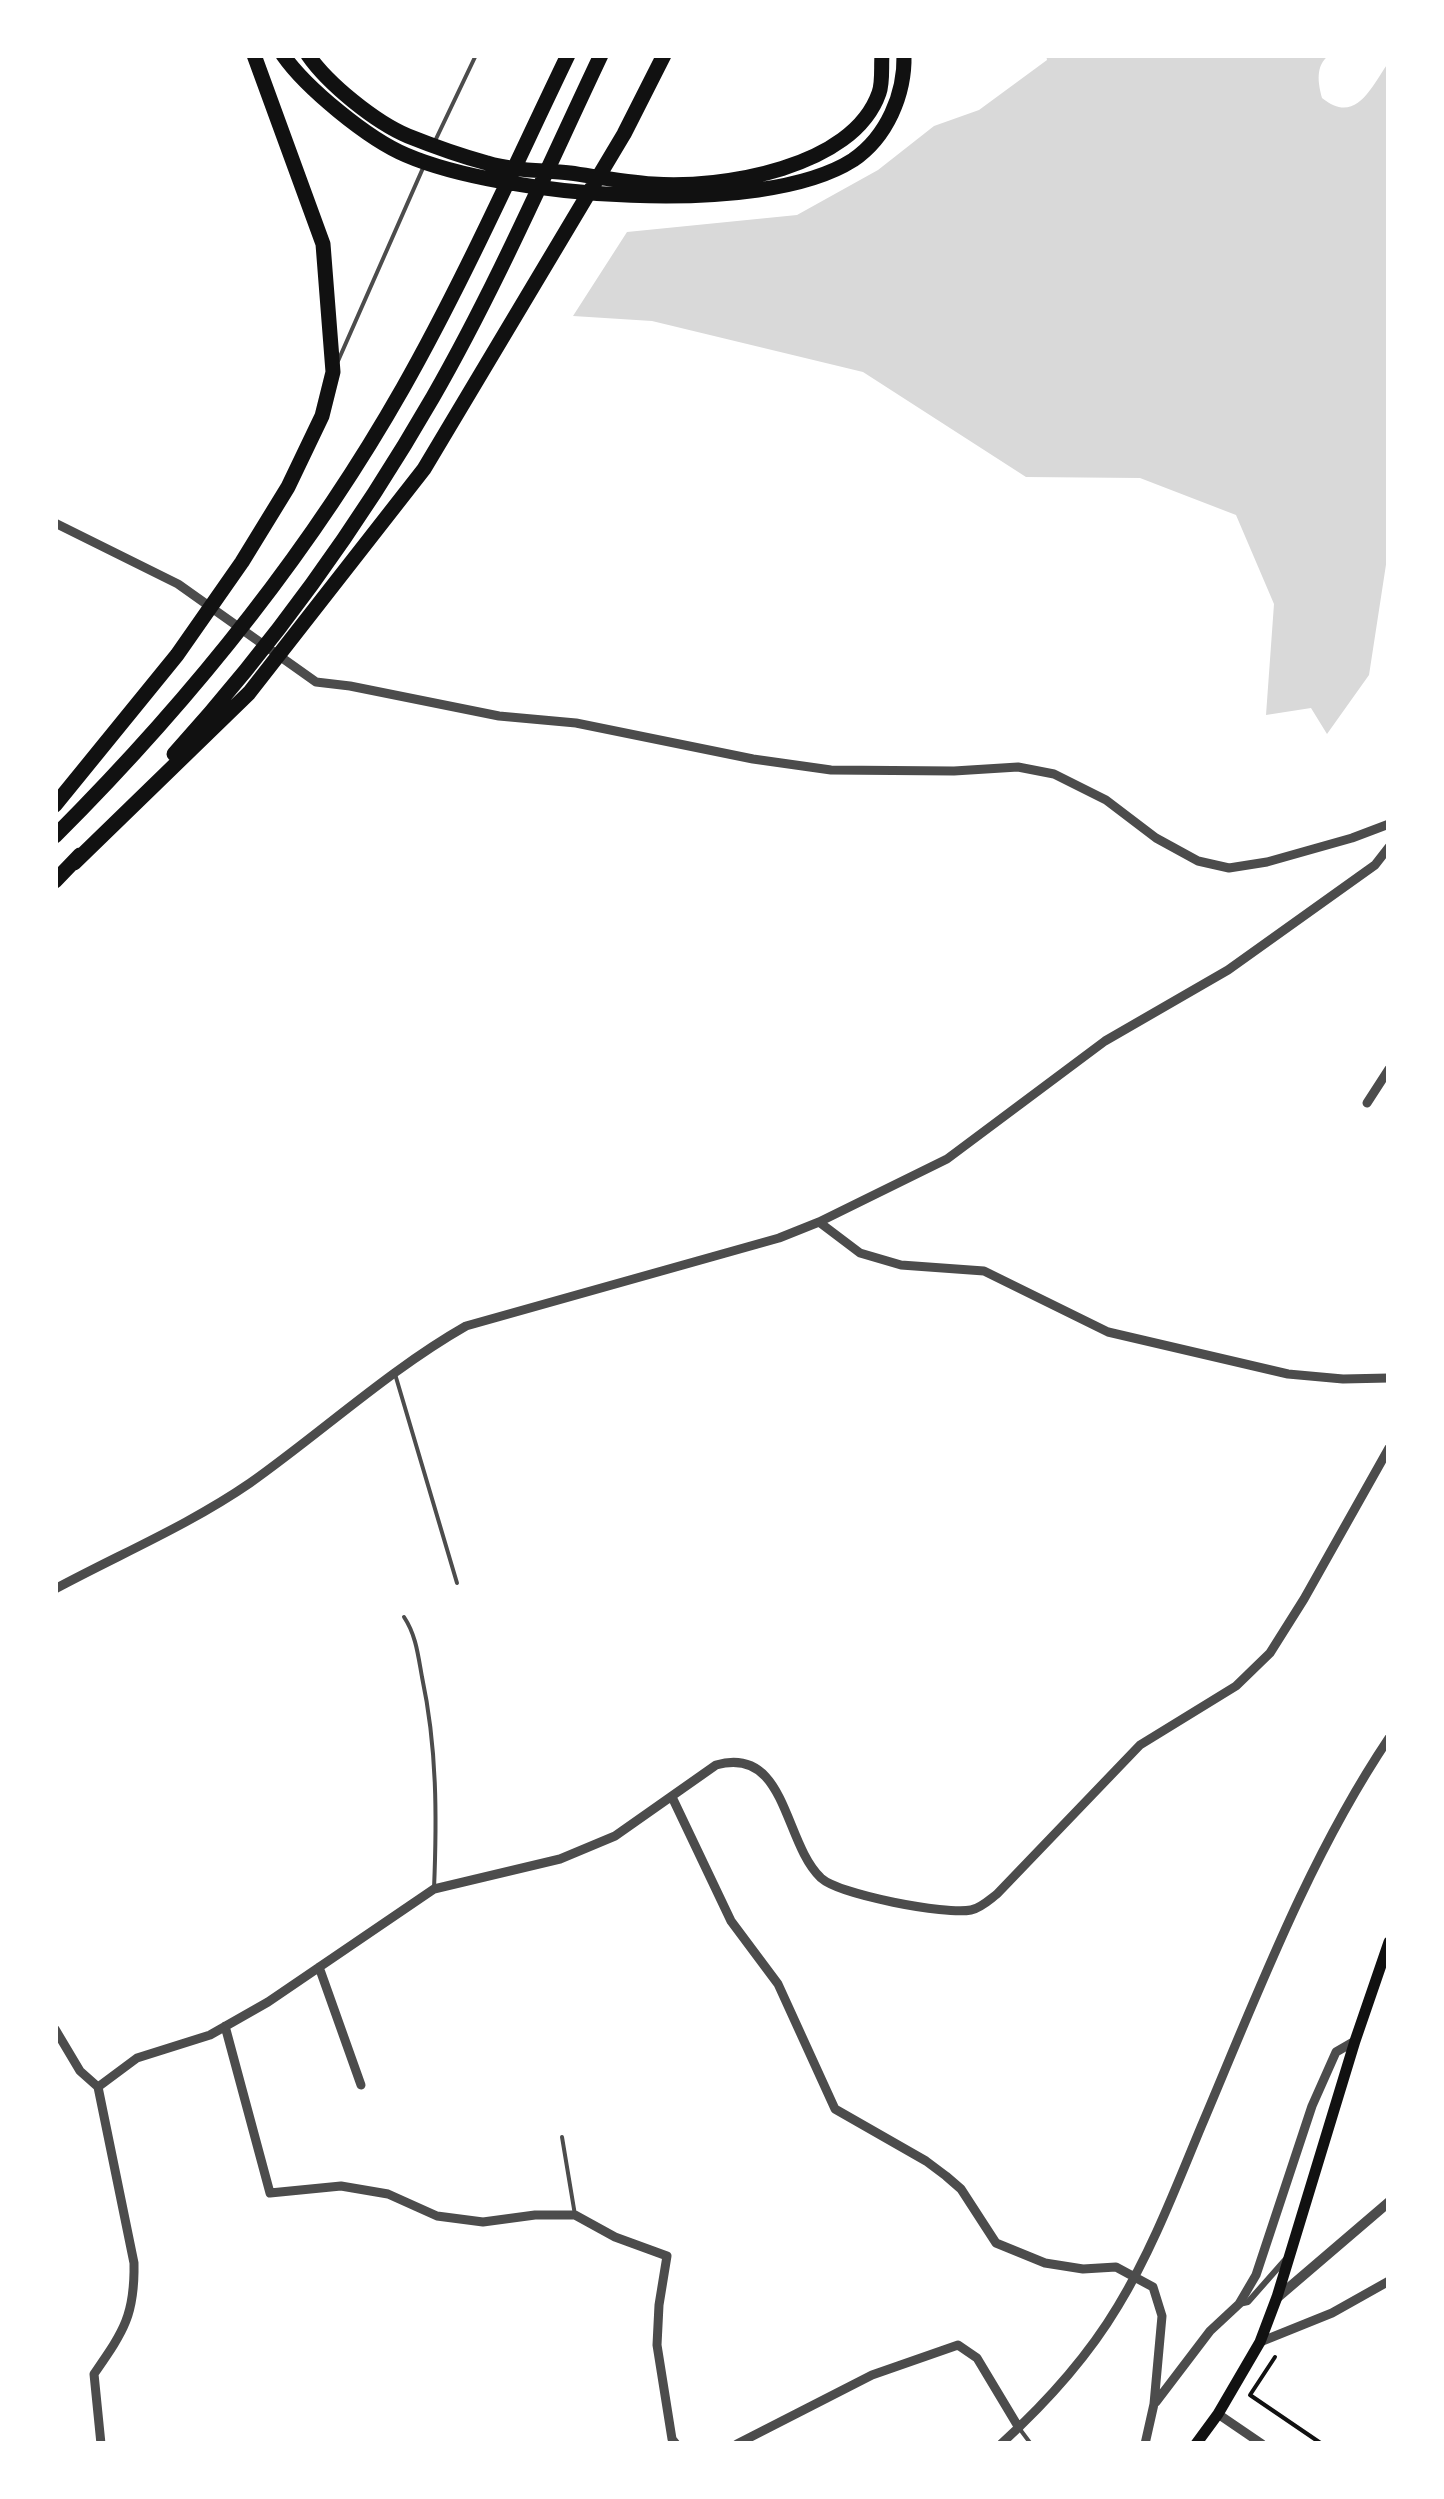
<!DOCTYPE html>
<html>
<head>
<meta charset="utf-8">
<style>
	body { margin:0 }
	#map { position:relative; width:1444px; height:2499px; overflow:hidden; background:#fff; font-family:"Space Grotesk",sans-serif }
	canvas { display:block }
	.frame { position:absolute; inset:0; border:58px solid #fff; pointer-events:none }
</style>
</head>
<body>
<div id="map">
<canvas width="1444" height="2499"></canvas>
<div class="frame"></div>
</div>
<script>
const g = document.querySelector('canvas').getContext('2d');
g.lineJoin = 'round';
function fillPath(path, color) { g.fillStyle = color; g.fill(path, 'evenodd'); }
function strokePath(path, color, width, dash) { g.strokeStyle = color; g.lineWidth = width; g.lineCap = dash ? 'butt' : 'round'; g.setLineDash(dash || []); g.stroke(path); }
fillPath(new Path2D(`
	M1046 55H1329C1315 66 1318 83 1322 98 1357 127 1373 83 1389 62V545L1369 675 1327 734 1311 708 1266 715 1274 604 1236 515 1140 478 1026 477 863 372 652 321 573 316 627 232 797 215 878 170 934 126 979 110 1047 60Z`), '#d9d9d9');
strokePath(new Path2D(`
	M1275 2357 1250 2395 1322 2444`), '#111', 4);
strokePath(new Path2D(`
	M435 141 476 55
	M338 361 423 168
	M395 1374 457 1583
	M404 1617C416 1635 418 1655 422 1677 437 1747 437 1817 434 1889
	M562 2137 575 2215
	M1019 2428 1031 2444`), '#4c4c4c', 4);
strokePath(new Path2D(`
	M1239 2304 1248 2302 1285 2260`), '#4c4c4c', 6);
strokePath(new Path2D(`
	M55 523 178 584 316 682 350 686 499 716 576 723 753 759 831 770 954 771 1018 767 1054 774 1106 800 1156 838 1198 861 1229 868 1267 862 1352 838 1389 824
	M1367 1103 1389 1069
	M819 1222 860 1253 901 1265 984 1271 1108 1332 1288 1374 1343 1379 1389 1378
	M55 1589C120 1554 189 1525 250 1483 322 1432 389 1370 466 1326L779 1238 819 1222 947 1159 1105 1041 1228 970 1375 865 1389 847
	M672 1797 731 1921 778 1984 835 2109 926 2161 946 2176 961 2189 996 2243 1045 2263 1083 2269 1116 2267 1153 2287 1162 2316 1154 2404 1145 2444
	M319 1967 361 2085
	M225 2026 270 2193 341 2186 388 2194 437 2216 483 2222 535 2215H575L615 2237 667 2256 659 2305 657 2345 672 2439 676 2444
	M55 2029 80 2071 98 2087 134 2263C135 2316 123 2332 94 2374L101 2444
	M98 2087 137 2058 210 2035 268 2002 434 1889 560 1859 615 1836 716 1765C787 1745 783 1842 821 1878 840 1895 945 1915 971 1910 981 1908 989 1900 997 1894L1140 1745 1236 1686 1270 1653 1304 1599 1389 1448
	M1260 2342 1332 2313 1389 2281
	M1156 2402 1210 2331 1239 2304 1256 2275 1312 2106 1336 2052 1355 2041
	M1218 2414 1262 2444
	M737 2444 872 2375 958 2345 977 2358 1019 2428
	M1001 2444C1046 2403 1087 2358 1118 2306 1152 2250 1176 2187 1201 2127 1257 1995 1309 1857 1389 1738`), '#4c4c4c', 9);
strokePath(new Path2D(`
	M1278 2297 1389 2202`), '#4c4c4c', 10);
strokePath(new Path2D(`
	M1196 2444 1218 2414 1260 2342 1277 2297 1355 2041 1389 1942`), '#111', 11);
strokePath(new Path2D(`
	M283 55C306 88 368 139 406 155 503 197 761 219 853 160 887 137 905 94 904 55
	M308 55C328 84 375 122 408 136 433 146 461 156 487 163 513 171 543 170 570 173 598 177 625 182 653 184 722 189 853 168 879 93 883 82 881 67 882 55
	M174 754C273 645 360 524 433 397 496 287 547 169 601 55
	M55 805 177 655 242 562 288 487 322 416 333 372 323 244 254 55
	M55 836C188 703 310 552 403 388 463 282 515 165 568 55
	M74 863 249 693 424 469 624 134 664 55
	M55 881 80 855`), '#111', 15);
</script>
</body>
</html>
